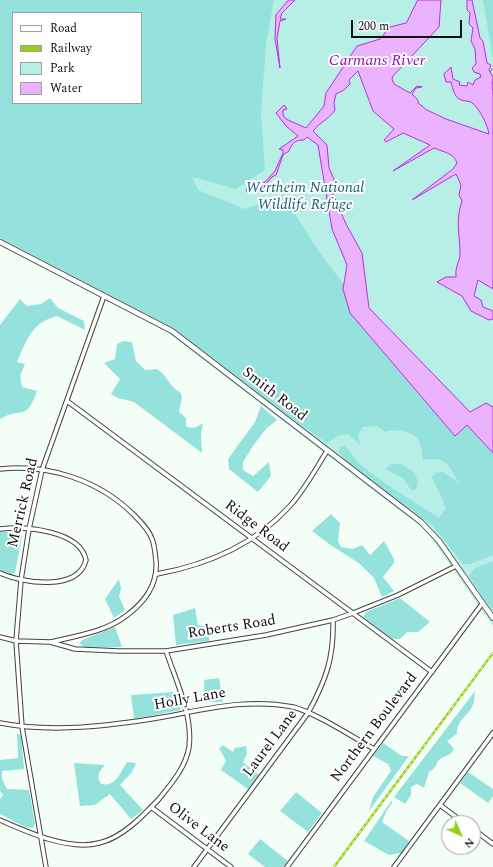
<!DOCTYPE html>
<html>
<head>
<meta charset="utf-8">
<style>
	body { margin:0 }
	#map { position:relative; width:493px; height:867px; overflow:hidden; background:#f3fff6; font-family:Spectral,serif }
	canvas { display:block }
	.legend { position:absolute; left:12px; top:12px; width:130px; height:92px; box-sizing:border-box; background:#fff; border:1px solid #9f9f9f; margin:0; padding:5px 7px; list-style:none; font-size:12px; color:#101010 }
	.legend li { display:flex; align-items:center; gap:8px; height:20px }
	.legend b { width:20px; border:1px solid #9f9f9f }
	.north { position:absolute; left:441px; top:815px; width:40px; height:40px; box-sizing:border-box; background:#fff; border:1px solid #9f9f9f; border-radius:50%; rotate:135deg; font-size:11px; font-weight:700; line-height:16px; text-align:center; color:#101010 }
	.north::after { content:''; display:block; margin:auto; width:14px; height:18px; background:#92d117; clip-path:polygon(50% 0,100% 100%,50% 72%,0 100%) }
	.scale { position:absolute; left:351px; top:20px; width:111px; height:18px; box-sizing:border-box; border:2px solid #101010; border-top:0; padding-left:5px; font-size:12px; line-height:14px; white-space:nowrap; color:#101010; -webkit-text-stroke:3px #fff; paint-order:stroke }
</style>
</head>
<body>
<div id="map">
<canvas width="493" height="867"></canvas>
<ul class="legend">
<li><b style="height:5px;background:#fff"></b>Road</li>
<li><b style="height:5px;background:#92d117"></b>Railway</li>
<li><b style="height:11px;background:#b7efe7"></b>Park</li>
<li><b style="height:11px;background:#ebb2fd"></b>Water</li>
</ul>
<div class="north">N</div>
<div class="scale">200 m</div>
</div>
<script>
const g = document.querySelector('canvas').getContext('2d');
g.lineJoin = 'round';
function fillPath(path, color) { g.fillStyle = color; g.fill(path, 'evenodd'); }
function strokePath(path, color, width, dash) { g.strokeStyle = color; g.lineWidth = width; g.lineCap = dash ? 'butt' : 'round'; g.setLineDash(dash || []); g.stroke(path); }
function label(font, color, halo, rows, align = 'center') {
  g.font = font + ' Spectral,serif'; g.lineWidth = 4; g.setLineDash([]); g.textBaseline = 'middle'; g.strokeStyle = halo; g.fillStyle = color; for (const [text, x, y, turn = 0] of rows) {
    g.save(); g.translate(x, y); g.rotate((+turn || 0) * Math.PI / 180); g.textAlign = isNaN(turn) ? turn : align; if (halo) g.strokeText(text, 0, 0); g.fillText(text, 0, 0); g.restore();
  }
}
fillPath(new Path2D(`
	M0 0H493V626L426 531 412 519 395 507 149 318 104 293 0 242ZM13 13H141V103H13Z`), '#b7efe7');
fillPath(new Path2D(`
	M0 0H274L266 44 261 114 265 170 236 189 192 177 198 190 245 209 283 195 315 246 344 285 343 289 350 313 455 436 467 425 493 453V555L470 564H463L433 526 346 462 339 452 340 447 344 446C351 451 354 459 360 464 383 484 414 501 439 518L446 508 432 477 436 473 443 472 459 483C448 464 447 456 423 460 422 455 422 448 420 444 415 430 396 429 385 432L378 426 363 427 358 435 361 446 348 434 340 435 327 443 284 413 174 328 0 238ZM13 13H141V103H13Z
	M483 0H493V59Z
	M50 298 58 308 84 321 85 330 57 316C31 323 27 340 17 362L25 364 20 376 22 387 37 391C26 423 21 406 0 419V325L20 299 27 306 41 304Z
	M123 341 132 342 136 361 145 370 157 369C168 376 168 386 181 393L182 398 179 412 186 418V426C192 430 197 427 203 423L201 434 202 453 134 402 118 398 111 394 120 379 104 363 115 359 117 344Z
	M261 406 277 420 266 429 255 443 243 462V470L253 476 269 462 271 476 258 492 229 469 228 459 255 422Z
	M392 464H401L415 473 418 483 416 489 411 490 403 478 385 469Z
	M331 514 340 523 338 541 341 547 352 549 362 545 370 555 384 541 394 559V563L383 577 394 591 382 597 374 578 360 564 329 544 312 531Z
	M17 531 22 536 15 573 11 574 0 570V532Z
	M493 561V610L486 602 469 576 475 568Z
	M119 579 121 589 119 596 125 610 114 618 105 599Z
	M400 598 430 622 418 632H407L400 639H392L363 617 366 612Z
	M195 608 198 625 209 627V641L176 645 173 615Z
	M115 627 122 647 87 648 81 645 80 642 84 639Z
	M219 678 223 702H205L204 680Z
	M475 691C474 696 475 702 472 707 467 717 456 721 457 734L447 741 454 749C451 756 445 755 440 759 435 764 437 768 429 772L424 788 417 784 411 787V795L405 804 394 797Z
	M175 692 181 710 134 719 131 695Z
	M17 733 21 736 24 769 2 771V779L7 789 29 790 35 824 33 828 25 827 0 814V799L3 795 0 791V760L18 758Z
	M383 743 402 756H409L369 811 373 797 391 771 388 764 373 756Z
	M223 745 233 752 235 748 246 746 247 754 243 762 259 775 248 789 221 770 226 761 219 748Z
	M127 762 136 763 132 772 120 785 143 810 131 819 110 794 95 805 80 806 74 763 105 765C99 772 96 775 101 784 116 787 120 773 127 762Z
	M468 772 493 789V796L488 803 460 783Z
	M296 792 322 813 308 832 280 811Z
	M392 800V803L386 812 382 822 409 841 402 853 389 855 364 841Z
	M260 839 288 861 283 867H265L248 854Z`), '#95e1dc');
const water = new Path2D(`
	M289 0H295L282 13 280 19H286L280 21 277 38 280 68 275 39 276 15Z
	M418 0H441L439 27 393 76 392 79 394 84 410 93 417 86 422 87 416 88 412 94 418 100V103L427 110 446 119 489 134C488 126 479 107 471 102 468 101 464 101 461 100 454 97 453 89 451 82H446L444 74 451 67 453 79 460 82 459 85 467 86 468 82 473 85 475 80 481 77 480 74 474 72 472 68 476 64 475 49 471 41 473 28 469 24 470 13 467 10V0H472L480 38 483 41 487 63 491 65 489 70 493 77 492 88 493 91V289L478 280 474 296 481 300 483 307 493 311V319L489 320 471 311 462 296 437 282 446 277H456C455 265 459 264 460 255 460 235 455 221 462 201L459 195 461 185 456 174 412 200 453 169 457 163C454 153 443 152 434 148L393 171 430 145 403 133 386 142 384 140 394 129 373 111 358 71 349 80 350 84 344 90 336 94 334 103 335 110C327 121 321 121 313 131L327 145 329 168 334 179 333 194 346 224 362 253 369 308 470 412 486 403 493 407V453L467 425 455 436 350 313 343 289 347 265 332 229 318 145 307 137 304 140C295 140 292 143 289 151L283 155 276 175 272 177 262 189 246 191 248 185 265 182 275 171 283 153V150L279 149 298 136 286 126 276 113 284 105 287 109 283 110V115L286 119 306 128 324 106 326 93 357 46 380 39 390 27 406 23Z`);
fillPath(water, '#ebb2fd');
strokePath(water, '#b730dc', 1);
strokePath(new Path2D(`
	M490 72 493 68`), '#b730dc', 1);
const minor = new Path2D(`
	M67 401 432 672
	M0 469C49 464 99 480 134 515 141 522 149 530 152 539 155 546 155 554 156 561 158 584 145 602 126 616 105 632 76 636 51 642
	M0 529C24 526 80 530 86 560 78 592 23 583 0 573
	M157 574C206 565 254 545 289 507 304 491 315 470 327 451
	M0 637 16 641 50 642 75 649 118 651H166L266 635 333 620 353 613 398 595 456 566
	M0 723C53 733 110 726 163 717 207 709 248 698 293 707 314 712 353 737 374 749
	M440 805 464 823
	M151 807 231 867
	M0 820C27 832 69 851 99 843 122 838 143 816 159 799 171 784 186 767 189 747 193 715 176 681 166 651
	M473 829 493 844
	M46 867 22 727 16 641 21 580 29 529 42 470 104 296
	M194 867 308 713C326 680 334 658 333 620
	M287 867 482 604
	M394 867 493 733`);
const tertiary = new Path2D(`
	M0 242 172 331 421 522 439 541 493 618`);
strokePath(minor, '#434343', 5.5);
strokePath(tertiary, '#434343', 6);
strokePath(minor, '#fff', 3.5);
strokePath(tertiary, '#fff', 4.5);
const rail = new Path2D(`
	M334 867 493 653`);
strokePath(rail, '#92d117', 2.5);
strokePath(rail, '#fff', 1, [3]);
label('italic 15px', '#186171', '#fff', [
	["Wertheim National",305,189],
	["Wildlife Refuge",305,206]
]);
label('15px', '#101010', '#fff', [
	["Smith Road",274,395,38],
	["Merrick Road",24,503,-77],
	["Ridge Road",256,527,37],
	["Roberts Road",232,628,-9],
	["Holly Lane",190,700,-10],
	["Northern Boulevard",375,728,-53],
	["Laurel Lane",271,744,-53],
	["Olive Lane",198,828,37]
]);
label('italic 16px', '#940ab1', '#fff', [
	["Carmans River",377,62]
]);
</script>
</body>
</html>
